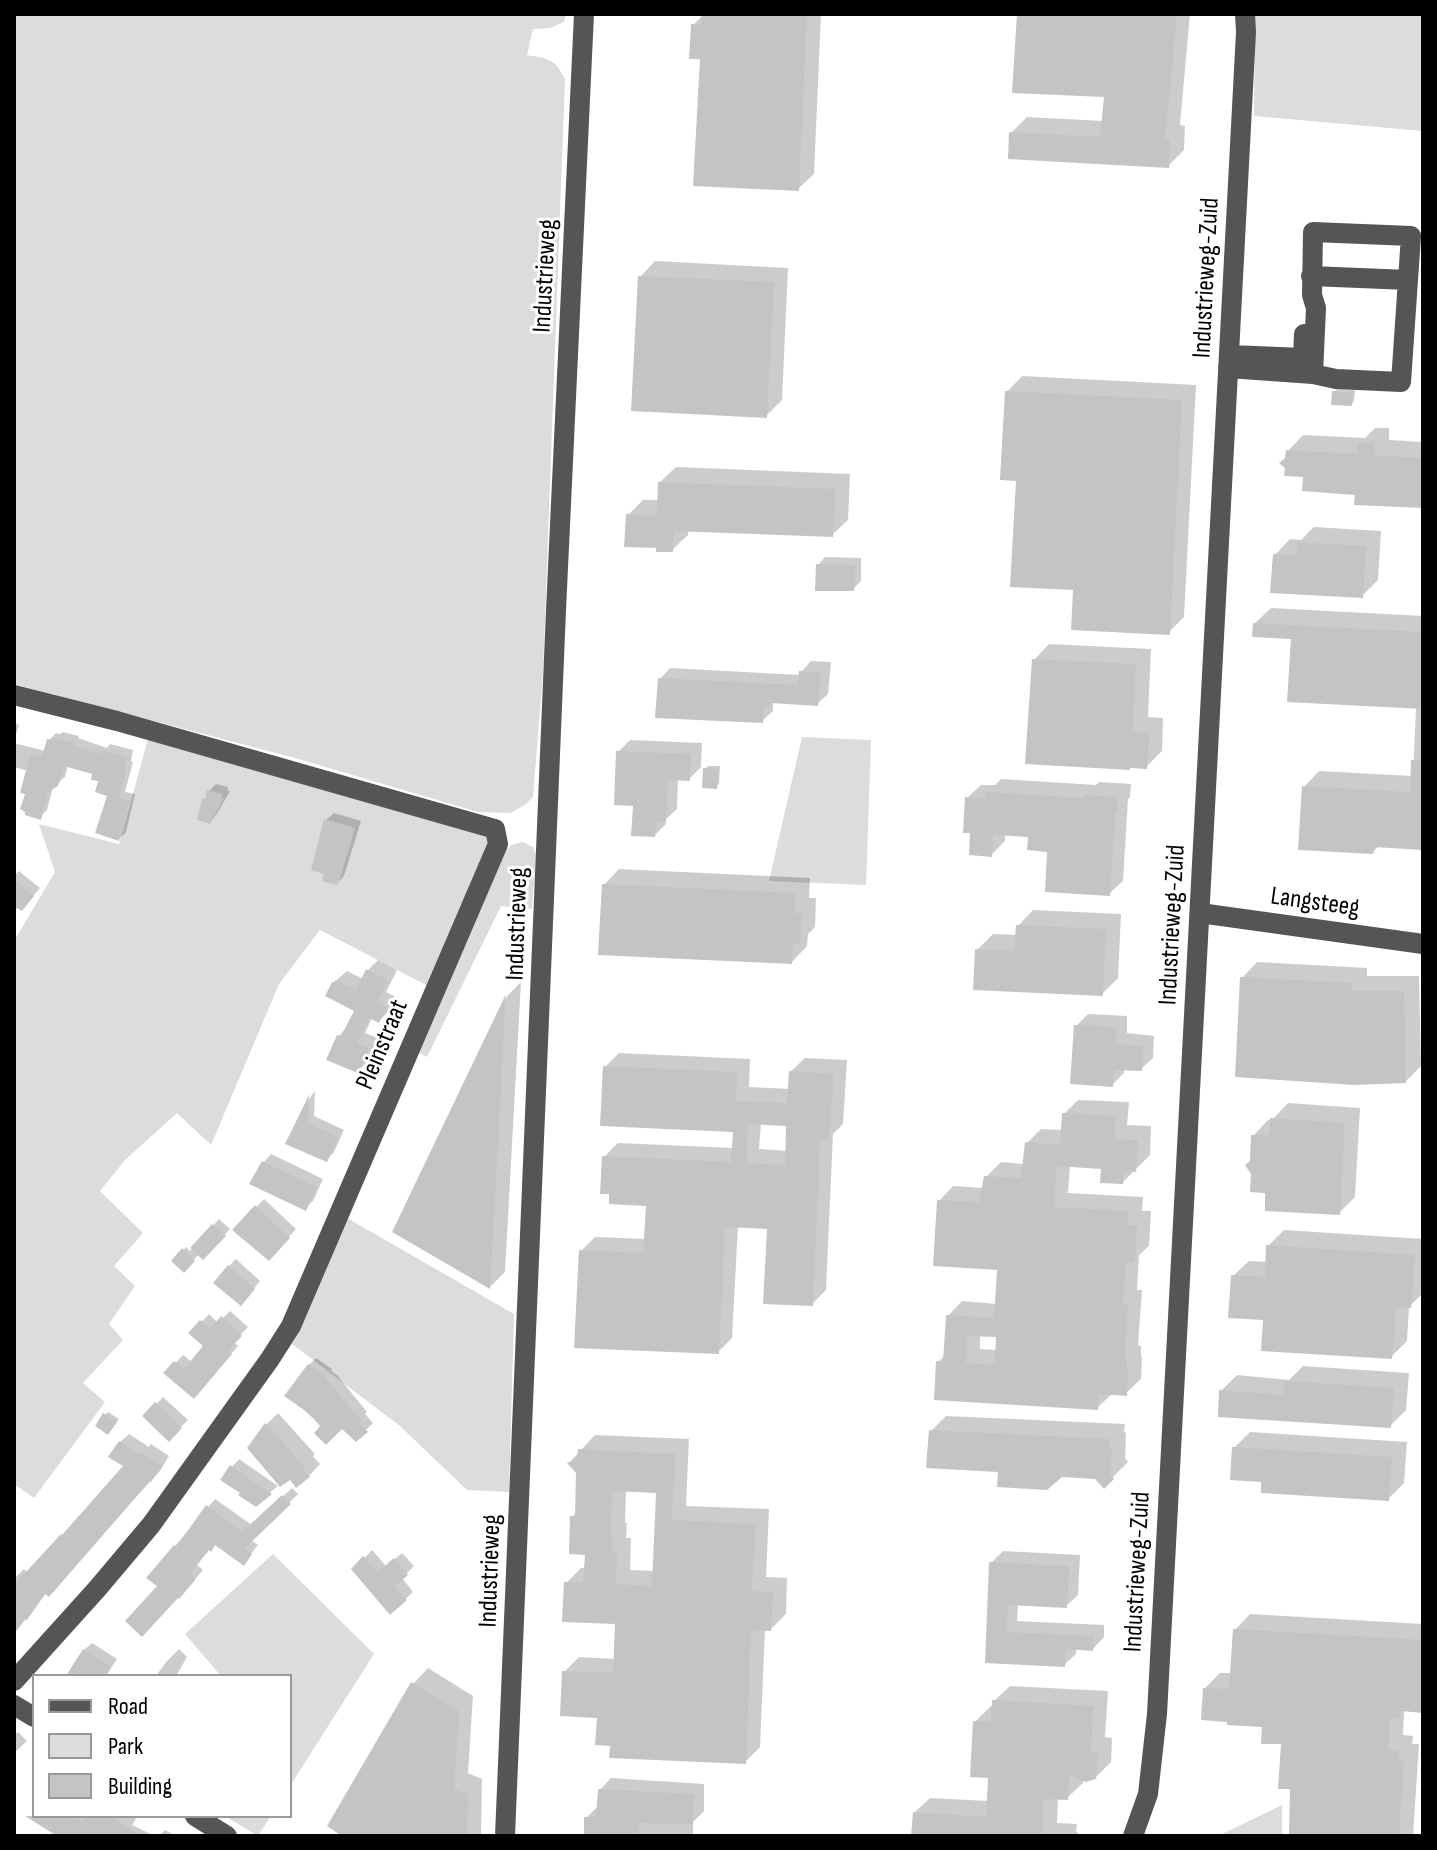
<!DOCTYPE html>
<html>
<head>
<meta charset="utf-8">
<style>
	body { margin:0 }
	#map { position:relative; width:1437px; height:1850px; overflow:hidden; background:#fff; font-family:"Sofia Sans Condensed",sans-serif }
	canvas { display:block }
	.frame { position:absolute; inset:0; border:16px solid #000; pointer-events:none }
	.legend { position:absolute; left:32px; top:1674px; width:260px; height:144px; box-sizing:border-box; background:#fff; border:2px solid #999; margin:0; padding:10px 14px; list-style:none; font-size:24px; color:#000 }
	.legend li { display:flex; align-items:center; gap:16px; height:40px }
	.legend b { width:40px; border:2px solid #999 }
</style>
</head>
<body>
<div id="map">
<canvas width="1437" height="1850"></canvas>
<div class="frame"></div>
<ul class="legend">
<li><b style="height:10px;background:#555"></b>Road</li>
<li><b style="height:22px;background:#dcdcdc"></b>Park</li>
<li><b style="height:22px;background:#c4c4c4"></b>Building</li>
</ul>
</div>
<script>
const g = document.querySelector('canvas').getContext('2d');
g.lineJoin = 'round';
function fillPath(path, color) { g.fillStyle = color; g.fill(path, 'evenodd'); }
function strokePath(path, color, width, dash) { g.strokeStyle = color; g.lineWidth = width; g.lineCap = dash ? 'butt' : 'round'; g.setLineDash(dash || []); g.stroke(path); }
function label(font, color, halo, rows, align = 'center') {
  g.font = font + ' "Sofia Sans Condensed",sans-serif'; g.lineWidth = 6; g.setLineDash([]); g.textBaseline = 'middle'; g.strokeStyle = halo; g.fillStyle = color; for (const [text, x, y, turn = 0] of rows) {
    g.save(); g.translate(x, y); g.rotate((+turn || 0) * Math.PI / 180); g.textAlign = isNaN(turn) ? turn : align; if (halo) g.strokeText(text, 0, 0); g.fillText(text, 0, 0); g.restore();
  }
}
fillPath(new Path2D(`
	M14 14H566L564 22 550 28 533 29 527 55C549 59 554 58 565 79L543 672 533 797 525 805 510 813 478 812 295 758 14 684Z
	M1255 14H1423V131L1254 116Z
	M802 737 871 740 866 885 769 881Z
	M148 739 485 835 490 842 432 988 320 930 279 984 211 1145 177 1113 125 1160 100 1191 143 1233 114 1266 135 1286 109 1324 123 1340 83 1383 105 1402 34 1498 14 1484V941L55 872 39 824 119 844Z
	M523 842 533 847 536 855 532 909 501 906 427 1057 417 1052 504 853 511 845Z
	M347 1218 514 1314 509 1492 467 1490 400 1426 292 1344Z
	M273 1554 374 1654 290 1786V1676H221L185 1634Z
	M1282 1805V1836H1218Z
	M225 1816H271L258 1836Z`), '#dcdcdc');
fillPath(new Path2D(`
	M704 14H821L814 174 798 189 702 57 693 25Z
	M1019 14H1190L1180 125 1185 126 1184 150 1168 166 1011 133 1027 117 1104 121 1106 96Z
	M655 261 788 268 782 400 766 416 640 277Z
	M1022 376 1196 385 1184 617 1169 632 1075 588 1018 479 1007 392Z
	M1337 389 1355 390 1354 401 1351 404 1334 392Z
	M1375 428H1389V440L1423 442V506L1357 493 1305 476 1288 451 1303 435 1365 438Z
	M676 467 850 474 848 520 832 535 688 530V535L672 550 658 546 628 515 643 500H660V482Z
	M1314 527 1381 531 1378 580 1362 596 1275 555 1290 539 1301 540Z
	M825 557 861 558V581L853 589 818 565Z
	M1271 608 1423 616V848L1380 845 1373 852 1304 787 1319 771 1413 776 1416 707 1293 637 1255 623Z
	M1049 644 1151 649 1148 717 1163 718 1162 751 1146 767 1034 660Z
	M811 661 831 662 828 694 817 704 773 701V711L762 721 660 679 670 668 800 675 801 672Z
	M14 723 19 725 14 741Z
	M63 732 79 736 78 738 107 748 110 744 133 750 131 761 133 762 125 792 135 794 126 832 119 839 109 794 95 772 68 765 65 777 53 787 47 810 40 817 28 792V771L14 767V743L46 751 49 740 56 733 60 734Z
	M630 740 702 743 701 767 689 779 678 778 677 809 666 819V824L655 835 635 804 618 752Z
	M708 766H720L719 784 716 787 705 769Z
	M1001 779 1096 785 1099 782 1131 784 1130 797 1128 799 1123 881 1109 894 1030 835 1005 833V841L991 855 972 831 967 798 981 785H995Z
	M216 784 228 787 227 790 230 791 217 814 210 822 207 797 209 791Z
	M334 813 361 821 344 876 337 883 326 820Z
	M619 869 810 878 809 898H816L815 927 808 934 807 946 792 962 604 885Z
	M19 871 40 888 29 901 17 909 14 907V876Z
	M1033 910 1121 914 1118 978 1102 994 977 950 993 934 1017 935 1018 926Z
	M378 960 397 970 386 992 396 997 389 1011 379 1021 372 1018 365 1033 378 1038 368 1061 358 1071 339 1036 349 1025 357 1010 333 983 347 971 363 979 368 970Z
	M1257 962 1367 968V976H1419L1421 1066 1405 1082 1242 978Z
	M521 982 505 1272 490 1287 395 1231 508 995Z
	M1088 1014 1127 1016V1033L1154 1036 1153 1058 1141 1069 1124 1068V1073L1112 1085 1076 1026Z
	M619 1053 750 1059 749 1087 790 1089V1072L805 1058 847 1060 843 1124 833 1134 826 1290 812 1304 769 1227 738 1226 732 1338 718 1352 581 1251 595 1237 646 1239 648 1204 604 1157 618 1143 734 1148 735 1130 605 1067ZM761 1123 788 1124V1151L759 1149Z
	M315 1091 314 1116 344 1130 334 1152 327 1159 288 1143 311 1096Z
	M1078 1100 1129 1102 1127 1125 1151 1126 1150 1155 1123 1182 1103 1167 1070 1165 1068 1193 1143 1197 1142 1211H1151L1149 1246 1139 1255 1137 1290H1142L1138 1345 1141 1346V1356H1142L1141 1379 1126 1393H1113L1097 1408 938 1362 946 1354 948 1316 962 1301 997 1304 999 1268 939 1201 953 1186 984 1188 986 1177 1001 1162 1024 1164 1027 1143 1041 1129 1063 1130 1064 1114ZM980 1335H998V1350L980 1349Z
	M1288 1103 1360 1108 1355 1197 1339 1213 1267 1191 1253 1136 1268 1120H1272Z
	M271 1154 323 1179 313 1201 305 1208 252 1183 264 1162Z
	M264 1199 296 1229 269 1258 235 1230Z
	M219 1219 230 1229 203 1258 199 1254 184 1271 173 1261 186 1247 190 1251Z
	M1284 1230 1423 1239V1293L1409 1307 1407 1341 1391 1357 1265 1318 1233 1276 1249 1261 1267 1262 1268 1246Z
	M236 1259 260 1281 248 1296 229 1266Z
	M230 1311 248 1327 234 1342 238 1346 201 1389 166 1373 183 1355 192 1362 205 1346 191 1333 209 1314 218 1323Z
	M316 1358 332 1369 331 1371 337 1375 367 1412 365 1414 373 1423 356 1440 342 1426H323L316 1418 309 1365Z
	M1303 1366 1409 1373 1406 1410 1390 1426 1221 1391 1237 1375 1289 1380Z
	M163 1397 188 1420 169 1439 145 1416Z
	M108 1412 119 1419 111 1430 105 1415Z
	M278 1413 315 1454 313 1456 320 1464 309 1476 290 1477 249 1448 267 1424Z
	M946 1416 1125 1424 1124 1431 1126 1434 1125 1458 1128 1462 1104 1486 1096 1477 1000 1470 931 1431Z
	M1250 1432 1407 1442 1404 1483 1388 1499 1263 1481 1234 1448Z
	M129 1434 149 1447 151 1444 169 1456 160 1471 47 1592 14 1634V1579L24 1569 28 1573 126 1466 120 1442Z
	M595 1435 689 1439 686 1506 769 1509 766 1577 787 1578 786 1614 771 1629H765L760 1747 745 1762 612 1744 599 1716 564 1672 579 1657 616 1659 617 1622 566 1583 581 1568H586L587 1553 572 1517 577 1511 578 1472 569 1463ZM626 1490 658 1491 654 1571 630 1570 631 1538H626L627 1523H625Z
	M239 1459 278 1486 256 1504 232 1467Z
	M292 1488 298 1494 251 1540 258 1545 244 1563 216 1543 209 1548 196 1564 203 1570 187 1588 159 1586 175 1546 215 1499 252 1525Z
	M372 1550 386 1566 402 1553 414 1566 402 1578 413 1592 391 1612 354 1569Z
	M1003 1551 1080 1555 1078 1595 1066 1606 1018 1604 1017 1621 1104 1625V1637L1093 1649 1076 1648V1654L1064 1665 987 1661 991 1563Z
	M1250 1614 1423 1624V1711H1404L1403 1735 1413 1736 1412 1744H1419L1413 1836H1291L1292 1788 1284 1742 1264 1725 1205 1688 1220 1673H1232L1235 1630Z
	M92 1643 117 1659 106 1676H68L84 1650Z
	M179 1649 187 1657 176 1676H156L166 1662Z
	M428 1668 473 1696 468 1773 482 1779 481 1836H343L413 1684Z
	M1010 1686 1108 1691 1105 1737 1112 1738 1111 1762 1095 1778 1083 1779V1783L1067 1798H1058L1057 1823 1077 1824 1076 1831 1080 1836H913L914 1813 930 1798 989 1801 990 1776 975 1722 991 1706H994V1701Z
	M18 1732 27 1741 14 1753V1736Z
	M611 1778 704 1784V1811L693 1822V1835L586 1836V1818L599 1805 600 1790Z
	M43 1816H135L137 1817 132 1825 155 1836H61Z
	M165 1830 176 1836H159Z`), '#0003');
fillPath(new Path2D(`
	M702 14H807L799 191 693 186 700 59H689L691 24H701Z
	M1017 14H1177L1165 140H1170L1169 168 1008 159 1009 132 1100 137 1104 97 1012 93Z
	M638 276 774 282 767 418 631 411Z
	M1005 391 1182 400 1170 635 1071 630 1073 590 1010 587 1016 481 1000 480Z
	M1332 391 1353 393 1352 406 1331 405Z
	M1358 443H1374V455L1423 458V508L1354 505 1355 495 1302 491 1303 477 1284 476 1285 468 1279 463 1285 458 1286 450 1357 454Z
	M658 482 835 489 833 537 674 531 673 552H656V548L624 547 626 514 657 516Z
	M1297 542 1366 546 1363 598 1270 593 1273 554 1296 555Z
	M816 564 855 565 854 591H815Z
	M1253 623 1423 632V709L1287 702 1291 639 1252 637Z
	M1032 659 1136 664 1133 732 1149 733 1147 769 1130 768V770L1025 764Z
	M799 671 821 673 818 706 771 703V706H764L763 723 655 718 658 678 798 685Z
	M54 738 73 742V745L100 754 101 750 127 757 125 768 127 769 119 798 130 801 119 841 95 833 107 796 95 792 98 781 91 780 92 774 64 766 58 786 48 792 41 820 25 815V812L20 809 25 794 20 793 30 755 42 757 47 739 53 740Z
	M616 751 691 754 690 781 668 780 666 822H656L655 837 631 836 633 806 614 805Z
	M1411 760H1423V850L1374 847 1373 854 1298 850 1302 786 1410 792Z
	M703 768 718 769 717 789 702 788Z
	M207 790 222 794 221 798H224L210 824 197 820 202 799H205Z
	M986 792 1083 798 1084 795 1118 797 1117 813H1115L1110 896 1045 892 1047 852 1027 850 1028 837 993 835 992 857 969 855 970 833H963L965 797 985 799Z
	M324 819 355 828 338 885 322 881 324 874 311 870Z
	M14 880 34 896 22 911 14 906Z
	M602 884 795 893 794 913H802L800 944H793L792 964 598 955Z
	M1016 925 1106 929 1103 996 973 990 975 949 1014 951Z
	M366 969 388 980 377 1002 387 1007 379 1023 369 1018 357 1043 369 1048 358 1073 326 1060 337 1035 341 1036 354 1011 325 996 332 982 334 983 335 980 356 990Z
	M1240 977 1352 983V991H1404L1406 1083 1354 1085 1235 1077Z
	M506 994 490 1289 392 1232Z
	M1074 1025 1117 1027 1116 1044 1143 1046 1142 1071 1115 1070 1113 1087 1070 1084Z
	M603 1066 737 1072 736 1101 787 1103 789 1071 834 1074 829 1140H820L813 1306 763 1304 767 1229 725 1227 719 1354 574 1348 579 1250 643 1253 646 1206 609 1204V1194H600L602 1156 731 1162 733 1132 600 1126ZM748 1124 786 1126 785 1165 746 1163Z
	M309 1095 308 1123 338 1137 327 1162 285 1144Z
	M1062 1113 1115 1116 1114 1139 1138 1140 1136 1172 1124 1171 1123 1184 1100 1183 1101 1169 1057 1166 1054 1207 1129 1211 1128 1225H1137L1135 1262H1126L1123 1304H1128L1125 1359 1127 1360V1370H1128L1127 1396 1099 1394 1098 1410 934 1400 936 1361 943 1362 946 1315 994 1318 997 1270 933 1266 937 1200 979 1202 984 1176 1021 1178 1025 1142 1060 1145ZM967 1336 996 1337 995 1365 966 1363Z
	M1270 1118 1345 1123 1340 1215 1265 1211V1193L1250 1192 1251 1174 1245 1165 1250 1161 1251 1135H1269Z
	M262 1161 317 1187 306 1211 249 1184Z
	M255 1205 290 1238 269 1261 232 1230Z
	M212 1224 226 1236 203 1260 190 1248Z
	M1266 1245 1415 1255 1411 1308 1396 1307 1392 1359 1261 1351 1263 1320 1228 1318 1230 1290 1231 1275 1265 1277Z
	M182 1248 195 1261 184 1273 171 1261Z
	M228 1265 255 1289 241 1306 213 1283Z
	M221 1316 242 1336 228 1350 232 1354 194 1399 163 1373 174 1361 184 1369 203 1346 188 1333 200 1320 210 1329Z
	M308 1364 326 1377 325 1379 331 1383 330 1384 361 1420 359 1422 368 1432 356 1442 342 1429 326 1445 314 1433 320 1426 314 1419 304 1410 284 1396Z
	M1285 1381 1394 1388 1391 1428 1218 1417 1219 1390 1283 1395Z
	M155 1402 182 1428 169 1442 142 1416Z
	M103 1413 117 1422 108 1435 95 1426Z
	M265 1423 305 1467 303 1469 310 1477 296 1488 290 1480 280 1487 247 1448Z
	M929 1430 1110 1439 1109 1447 1112 1450 1110 1474 1114 1479 1104 1489 1095 1479 1062 1477 1047 1490 997 1487 998 1472 926 1468Z
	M119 1441 139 1455 141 1452 162 1466 151 1482 150 1481 49 1597 45 1594 27 1620 24 1619 14 1634V1585L61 1534 62 1535 123 1466 108 1457Z
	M1232 1447 1392 1457 1389 1501 1261 1493V1482L1230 1480Z
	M578 1449 675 1454 672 1520 755 1524 752 1591 773 1592 771 1631 751 1630 746 1764 609 1758 610 1746 595 1745 597 1718 560 1716 562 1671 613 1673 615 1624 562 1622 564 1582 583 1583 585 1555 569 1554 570 1516H575L576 1473 567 1463 577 1459ZM612 1491 656 1493 652 1586 616 1584 617 1553 612 1552 613 1537H611Z
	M230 1465 272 1494 256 1507 238 1495 240 1493 220 1480Z
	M282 1495 291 1504 244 1549 252 1554 244 1566 215 1545 211 1552 209 1550 190 1574 196 1579 179 1599 178 1598 142 1637 125 1621 157 1586 146 1578 174 1545 176 1547 206 1505 242 1532Z
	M363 1556 378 1572 394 1558 408 1575 395 1586 407 1600 390 1615 351 1569Z
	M989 1562 1069 1566 1067 1608 1008 1605 1006 1632 1094 1636 1093 1651 1066 1649 1065 1667 985 1663Z
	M1233 1629 1423 1640V1713L1401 1711 1400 1718H1390L1388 1750 1398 1751V1759H1404L1399 1836H1289L1290 1789H1278L1281 1744H1261L1262 1727 1227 1725V1722L1201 1720 1203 1688 1229 1689Z
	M83 1649 111 1667 106 1676H66Z
	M411 1682 459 1711 454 1789 468 1794 467 1836H342L327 1826Z
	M992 1700 1093 1706 1091 1752 1098 1753 1096 1779 1086 1782 1069 1775 1068 1800 1043 1799 1042 1836H911L913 1812 986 1817 988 1778 970 1777 973 1721 991 1722Z
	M598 1789 694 1794 693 1825 639 1823 638 1836H584V1817H596Z
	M25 1816H73L82 1822 86 1816H110L142 1836H57Z`), '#c4c4c4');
strokePath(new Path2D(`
	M1311 276 1408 280
	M1231 355 1303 358 1304 334
	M1228 368 1313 374 1336 379 1401 382 1411 236 1313 232 1312 295 1316 308 1313 374
	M14 695 117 721 495 829 498 844 291 1326 270 1359 151 1525 97 1589 14 1681
	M1200 913 1423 944
	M14 1705 34 1717
	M195 1816 227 1836
	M505 1836 556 610 584 14
	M1133 1836 1148 1794 1157 1714 1246 32 1245 14`), '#555', 20);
label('26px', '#000', '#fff', [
	["Industrieweg",546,276,-87],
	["Industrieweg-Zuid",1207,278,-87],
	["Langsteeg",1315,903,8],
	["Industrieweg",518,924,-88],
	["Industrieweg-Zuid",1173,925,-87],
	["Pleinstraat",383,1045,-67],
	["Industrieweg",491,1571,-88],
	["Industrieweg-Zuid",1138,1572,-87]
]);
</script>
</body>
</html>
